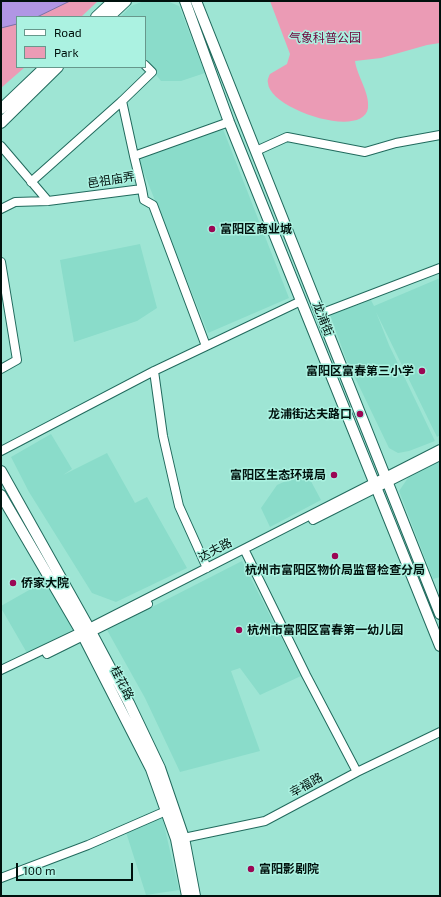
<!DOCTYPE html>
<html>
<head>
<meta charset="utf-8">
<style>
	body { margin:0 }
	#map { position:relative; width:441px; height:897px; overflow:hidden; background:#9ee5d4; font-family:"Exo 2",sans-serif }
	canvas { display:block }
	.frame { position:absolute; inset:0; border:2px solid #00110d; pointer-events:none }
	.legend { position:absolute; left:16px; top:16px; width:130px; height:52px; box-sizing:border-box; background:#abf2e1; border:1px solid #67988c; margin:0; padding:5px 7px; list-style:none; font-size:12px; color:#00110d }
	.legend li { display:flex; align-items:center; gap:8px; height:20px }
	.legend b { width:20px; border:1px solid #67988c }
	.scale { position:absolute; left:16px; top:863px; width:117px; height:18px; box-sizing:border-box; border:2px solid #00110d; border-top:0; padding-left:5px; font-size:12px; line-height:14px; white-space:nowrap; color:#00110d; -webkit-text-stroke:3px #abf2e1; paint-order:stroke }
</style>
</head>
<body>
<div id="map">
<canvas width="441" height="897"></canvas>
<div class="frame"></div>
<ul class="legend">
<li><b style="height:5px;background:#fff"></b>Road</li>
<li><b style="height:11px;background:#eb9bb5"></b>Park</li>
</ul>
<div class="scale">100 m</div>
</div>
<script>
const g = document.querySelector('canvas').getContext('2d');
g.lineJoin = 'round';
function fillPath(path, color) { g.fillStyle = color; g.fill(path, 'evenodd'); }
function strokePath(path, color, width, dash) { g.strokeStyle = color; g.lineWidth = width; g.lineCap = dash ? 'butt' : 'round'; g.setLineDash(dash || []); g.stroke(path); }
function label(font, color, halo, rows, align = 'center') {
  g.font = font + ' "Exo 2","Noto Sans SC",sans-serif'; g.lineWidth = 3; g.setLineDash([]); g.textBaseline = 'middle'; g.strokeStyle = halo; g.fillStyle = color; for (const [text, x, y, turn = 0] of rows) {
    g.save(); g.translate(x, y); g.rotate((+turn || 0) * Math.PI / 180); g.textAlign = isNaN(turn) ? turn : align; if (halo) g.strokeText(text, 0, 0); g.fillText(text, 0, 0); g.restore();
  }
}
fillPath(new Path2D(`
	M144 1H167L179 6 205 73 181 81H161L145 61V17H120L131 6Z
	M223 129 289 298 208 333 138 158Z
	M140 244 157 308 137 321 74 342 60 260Z
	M440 278V435L437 437 376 312 389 345 435 441 409 451 398 453 389 448 346 359 330 315 371 300 374 306Z
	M51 434 72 469 63 475 107 453 135 503 147 497 187 568 116 602 92 593 29 492 11 457Z
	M440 460V577L433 579 399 491 410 475Z
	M306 472 321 500 270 527 261 508 277 485Z
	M242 561 301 676 260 695 240 668 231 671 260 751 180 772 145 698 107 630Z
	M45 581 74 629 27 653 1 608V606Z
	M162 816 179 890 146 895 125 829Z`), '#8adcca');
fillPath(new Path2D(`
	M70 1H98L81 17H37Z
	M270 1H440V43L427 45 381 58 355 61C357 76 370 93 368 108 363 140 269 109 268 83 267 80 269 76 270 74L287 64 290 54Z
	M17 24V67H25L1 88V28Z`), '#eb9bb5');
const water = new Path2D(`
	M1 1H70L37 17H17V24L1 28Z`);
fillPath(water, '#b096e4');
strokePath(water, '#7b6ea4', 1);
const minor = new Path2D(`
	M122 101 134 156
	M1 146 48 201
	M256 151 287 137 365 152 396 143 440 135
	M31 182 122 101 152 72 145 65
	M142 189 144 200 153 205 206 346
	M1 209 15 202 48 201 142 189 134 156 229 122
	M1 262 17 360 1 369
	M320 314 440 268
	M154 371 163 436 179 506 207 568
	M1 451 154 371 301 301
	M313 520 440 456
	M246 553 306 675 357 772
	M47 654 148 604
	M1 670 89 628 440 449
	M179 839 265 821 357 772 440 732
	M1 878 88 845 166 811`);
const major = new Path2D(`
	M185 1 229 122 440 646
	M196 1 440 614
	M96 17 113 1
	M109 17 126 1
	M1 109 45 67
	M1 123 58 67
	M1 471 89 628 129 703 160 768 184 838 195 896
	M1 495 81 632 151 769 176 839 187 896`);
strokePath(minor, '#216a5d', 10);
strokePath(major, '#216a5d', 12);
strokePath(minor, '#fff', 8);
strokePath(major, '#fff', 10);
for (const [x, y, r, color] of [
	[212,229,4,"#9b0654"],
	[422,371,4,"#9b0654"],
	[360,414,4,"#9b0654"],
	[334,475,4,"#9b0654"],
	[335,556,4,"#9b0654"],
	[13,583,4,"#9b0654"],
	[239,630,4,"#9b0654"],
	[251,869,4,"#9b0654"]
]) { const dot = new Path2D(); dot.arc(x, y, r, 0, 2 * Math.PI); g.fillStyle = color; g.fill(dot); strokePath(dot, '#abf2e1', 1.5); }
label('12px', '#6e0039', '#abf2e1', [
	["气象科普公园",325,38]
]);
label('12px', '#00110d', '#abf2e1', [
	["邑祖庙弄",111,180,-9],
	["龙浦街",323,319,68],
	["达夫路",215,550,-28],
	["桂花路",122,683,63],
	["幸福路",306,785,-29]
]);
label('bold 12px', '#00110d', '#abf2e1', [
	["富阳区商业城",220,229],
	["富阳区富春第三小学",414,371,"right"],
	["龙浦街达夫路口",352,414,"right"],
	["富阳区生态环境局",326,475,"right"],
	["杭州市富阳区物价局监督检查分局",335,570,"center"],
	["侨家大院",21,583],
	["杭州市富阳区富春第一幼儿园",247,630],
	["富阳影剧院",259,869]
], 'left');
</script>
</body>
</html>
